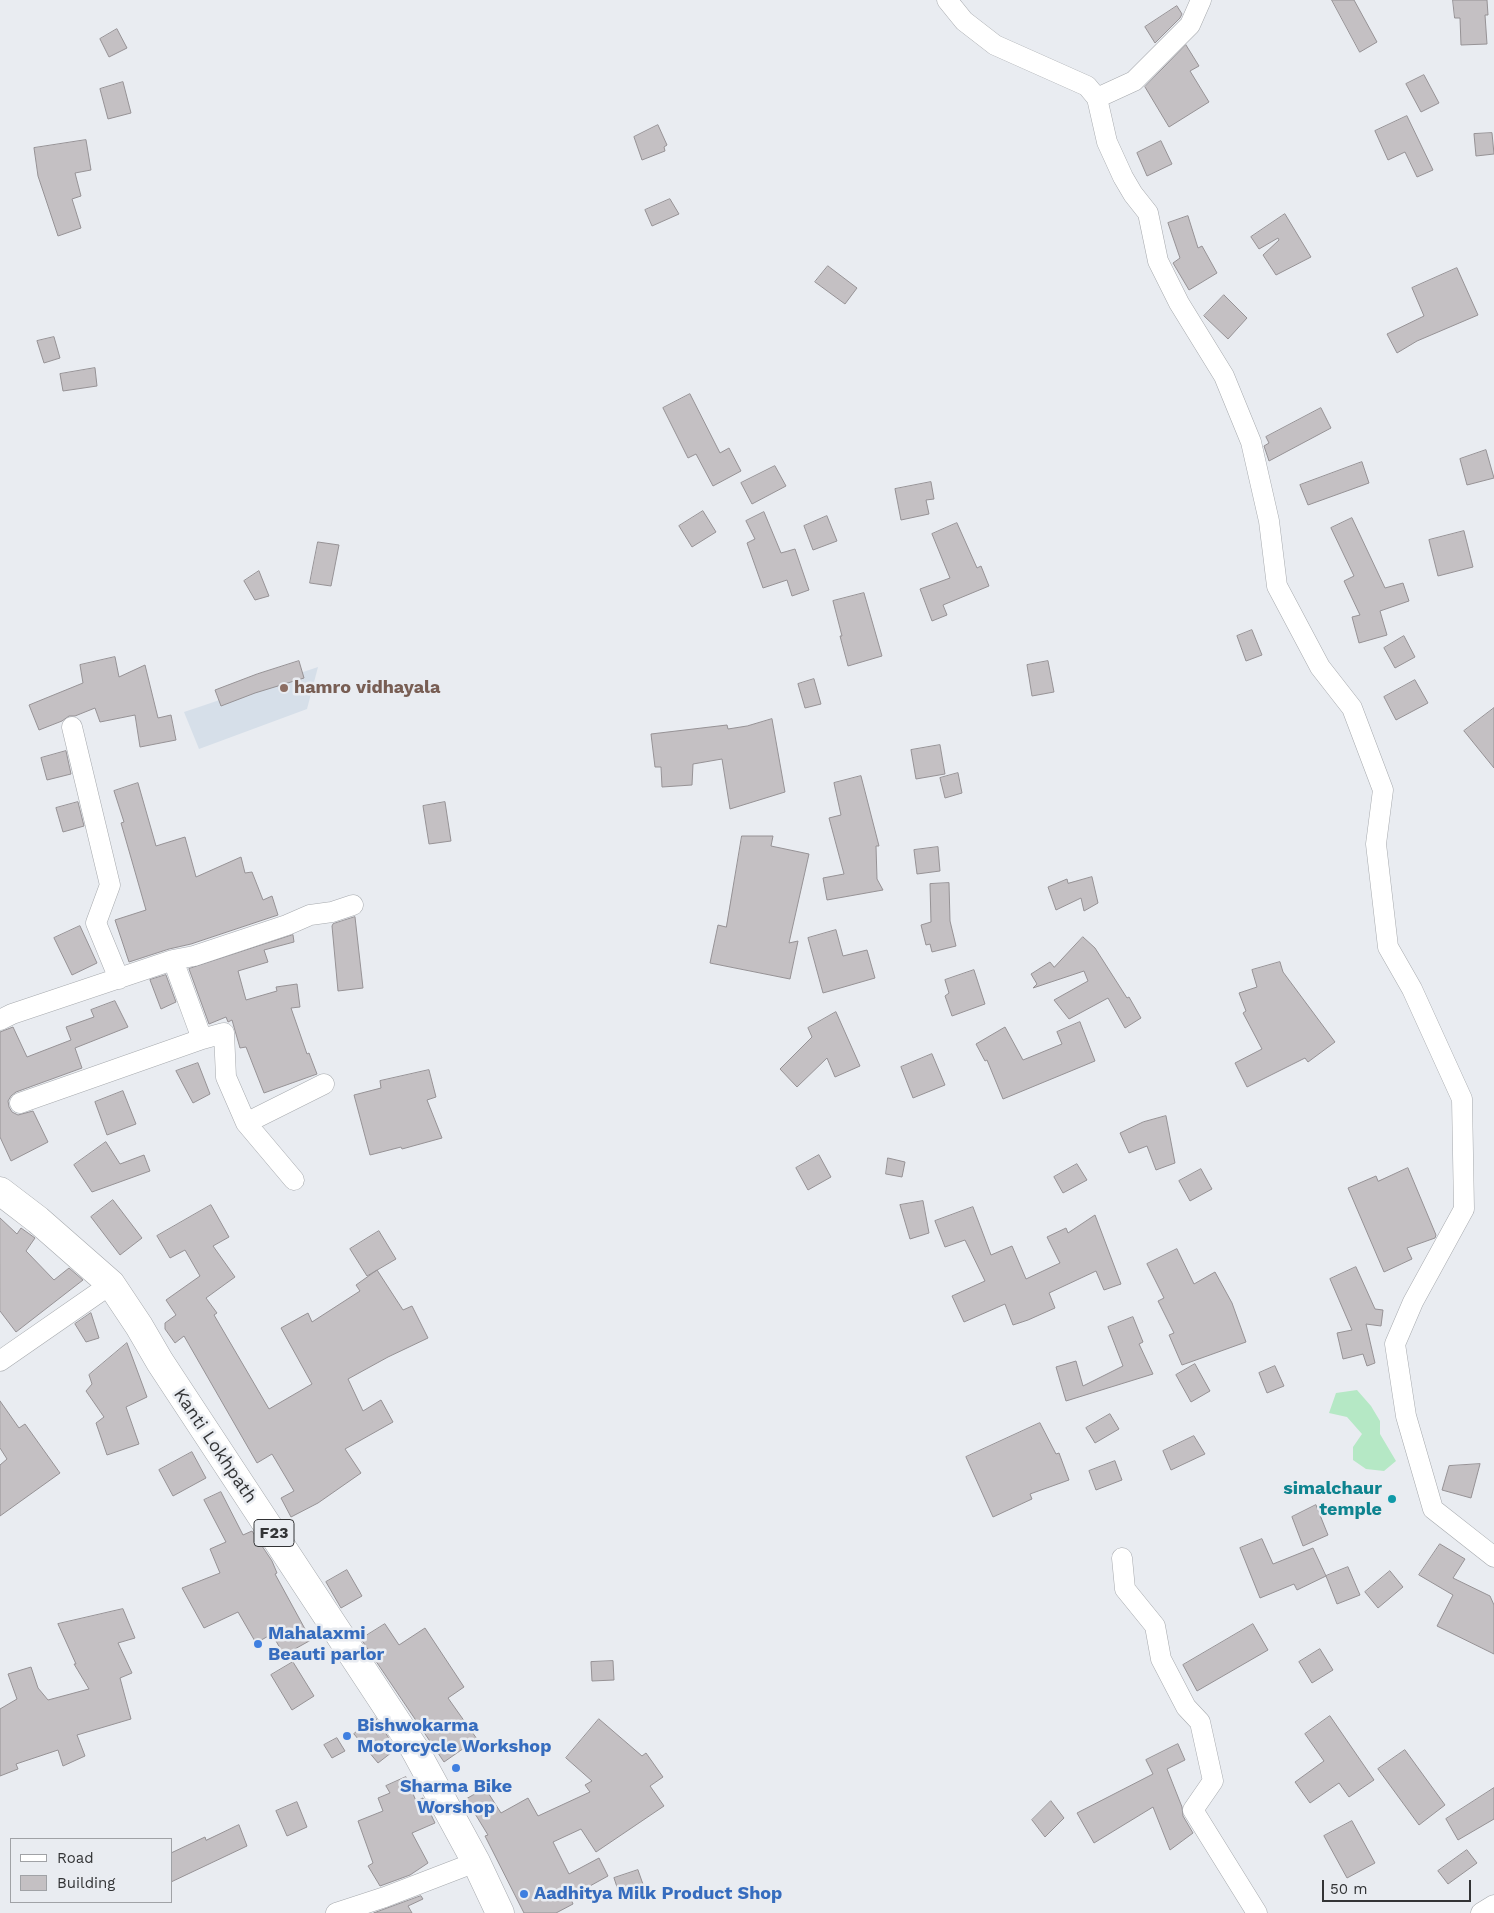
<!DOCTYPE html>
<html>
<head>
<meta charset="utf-8">
<style>
	body { margin:0 }
	#map { position:relative; width:1494px; height:1913px; overflow:hidden; background:#e9ecf1; font-family:"Work Sans",sans-serif }
	canvas { display:block }
	.legend { position:absolute; left:10px; top:1838px; width:162px; height:65px; box-sizing:border-box; background:#e9ecf1; border:1px solid #a0a2a6; margin:0; padding:6px 9px; list-style:none; font-size:15px; color:#333436 }
	.legend li { display:flex; align-items:center; gap:10px; height:25px }
	.legend b { width:25px; border:1px solid #a0a2a6 }
	.scale { position:absolute; left:1322px; top:1880px; width:149px; height:22px; box-sizing:border-box; border:2px solid #333436; border-top:0; padding-left:6px; font-size:15px; line-height:18px; white-space:nowrap; color:#333436; -webkit-text-stroke:4px #e9ecf1; paint-order:stroke }
</style>
</head>
<body>
<div id="map">
<canvas width="1494" height="1913"></canvas>
<ul class="legend">
<li><b style="height:6px;background:#fff"></b>Road</li>
<li><b style="height:14px;background:#c4c0c3"></b>Building</li>
</ul>
<div class="scale">50 m</div>
</div>
<script>
const g = document.querySelector('canvas').getContext('2d');
g.lineJoin = 'round';
function fillPath(path, color) { g.fillStyle = color; g.fill(path, 'evenodd'); }
function strokePath(path, color, width, dash) { g.strokeStyle = color; g.lineWidth = width; g.lineCap = dash ? 'butt' : 'round'; g.setLineDash(dash || []); g.stroke(path); }
function label(font, color, halo, rows, align = 'center') {
  g.font = font + ' "Work Sans",sans-serif'; g.lineWidth = 5; g.setLineDash([]); g.textBaseline = 'middle'; g.strokeStyle = halo; g.fillStyle = color; for (const [text, x, y, turn = 0] of rows) {
    g.save(); g.translate(x, y); g.rotate((+turn || 0) * Math.PI / 180); g.textAlign = isNaN(turn) ? turn : align; if (halo) g.strokeText(text, 0, 0); g.fillText(text, 0, 0); g.restore();
  }
}
fillPath(new Path2D(`
	M318 667 307 709 199 749 184 712Z`), '#d6dfe9');
fillPath(new Path2D(`
	M1357 1390 1371 1406 1380 1421V1434L1396 1461 1384 1471 1366 1469 1353 1460V1447L1362 1434 1347 1417 1329 1413 1336 1393Z`), '#b5e8c5');
const building = new Path2D(`
	M1332 0H1354L1377 42 1360 52Z
	M1453 0H1487L1488 15H1485L1487 44 1461 45 1460 18H1455Z
	M1177 6 1182 14 1180 18 1155 43 1145 27Z
	M117 29 127 48 109 57 100 39Z
	M1186 45 1199 66 1190 71 1209 102 1169 127 1145 87Z
	M1424 75 1439 103 1421 112 1406 84Z
	M123 82 131 113 108 119 100 89Z
	M1407 116 1433 170 1417 177 1405 152 1388 160 1375 131Z
	M658 125 667 145 664 147 665 151 642 160 634 137Z
	M1492 133 1494 154 1476 156 1474 134Z
	M86 140 91 170 75 173 81 196 72 199 81 228 58 236 38 176 34 148Z
	M1161 141 1172 164 1147 176 1137 153Z
	M670 199 679 214 652 226 645 210Z
	M1285 214 1311 257 1276 275 1263 255 1279 240 1278 238 1259 249 1251 237Z
	M1188 216 1198 248 1202 246 1217 273 1189 290 1173 263 1180 258 1168 223Z
	M828 266 857 288 845 304 815 282Z
	M1457 268 1478 315 1417 341 1397 353 1387 334 1424 316 1412 288Z
	M1224 295 1247 318 1228 339 1204 316Z
	M54 337 60 358 44 363 37 341Z
	M95 368 97 386 63 391 60 374Z
	M690 394 720 453 729 448 741 471 713 486 696 454 688 458 663 408Z
	M1321 408 1331 428 1269 461 1264 446 1269 443 1266 437Z
	M1486 450 1494 478 1467 485 1460 459Z
	M1362 462 1369 483 1308 505 1300 485Z
	M775 466 786 486 752 504 741 483Z
	M931 482 934 499 926 500 929 514 901 520 895 489Z
	M703 511 716 532 692 547 679 526Z
	M764 512 781 553 795 549 809 590 792 596 787 580 763 588 747 543 755 539 746 521Z
	M827 516 837 541 813 550 804 526Z
	M1352 518 1385 588 1403 583 1409 601 1380 611 1387 635 1359 643 1352 617 1360 615 1344 581 1354 576 1331 528Z
	M957 523 977 568 981 566 989 586 943 605 947 615 932 621 920 589 950 578 932 534Z
	M1464 531 1473 567 1438 576 1429 540Z
	M318 542 339 545 331 586 310 583Z
	M259 571 269 596 255 600 244 581Z
	M864 593 882 656 848 666 840 636H842L833 601Z
	M1252 630 1262 655 1246 661 1237 636Z
	M1404 636 1415 657 1395 668 1384 648Z
	M115 657 119 677 145 665 158 718 171 715 176 740 140 747 135 715 100 722 95 708 75 716H69L62 721 39 730 29 705 83 683 80 665Z
	M299 661 304 678 255 693 221 706 215 690 257 674Z
	M1048 661 1054 692 1032 696 1027 665Z
	M814 679 821 704 805 708 798 684Z
	M1415 680 1428 703 1396 720 1384 697Z
	M1494 708V768L1464 731Z
	M772 719 785 792 730 809 722 759 693 764 692 785 662 787 661 767H655L651 734 727 725 728 729 747 726Z
	M940 745 945 774 916 779 911 750Z
	M66 751 71 774 47 780 41 758Z
	M958 773 962 793 945 798 940 778Z
	M861 776 879 846H876L877 879 883 890 827 900 823 878 844 874 829 818 841 815 834 783Z
	M138 783 156 846 185 837 196 877 241 857 245 873 252 872 263 900 272 896 278 915 191 944 169 949 129 962 115 920 146 910 121 823 124 822 114 791Z
	M78 802 84 826 63 832 56 808Z
	M445 802 451 841 429 844 423 806Z
	M742 836H773L771 846 809 854 789 943 798 941 790 979 710 963 718 925 726 927Z
	M938 847 940 871 917 874 914 850Z
	M1092 877 1098 903 1084 911 1081 898 1056 910 1048 887 1067 879 1068 883Z
	M949 883 950 921 956 946 932 952 930 944 926 945 921 925 931 922 930 884Z
	M355 917 363 988 338 991 332 926 333 924Z
	M80 926 97 963 72 975 54 938Z
	M836 930 843 956 867 950 875 978 823 993 808 938Z
	M293 935 294 942 264 950 268 962 238 971 246 1000 277 991 276 987 297 984 300 1007 291 1008 307 1054 309 1053 317 1074 264 1093 246 1047 240 1048 232 1020 228 1022 226 1017 209 1024 189 969Z
	M1083 937 1095 948 1127 998 1129 997 1141 1018 1125 1028 1108 998 1069 1019 1054 1000 1088 981 1084 971 1033 988 1037 984 1031 974 1050 962 1054 967Z
	M1280 962 1283 972 1335 1042 1308 1062 1305 1058 1247 1087 1235 1063 1262 1049 1243 1013 1246 1011 1239 993 1257 987 1252 970Z
	M974 970 985 1004 952 1016 945 996 949 993 945 980Z
	M166 975 176 1002 161 1009 150 980Z
	M115 1001 128 1027 75 1048 82 1068 16 1092 11 1096 8 1101 9 1107 12 1112 18 1115 33 1111 48 1142 11 1161 0 1137V1032L13 1027 27 1057 71 1040 66 1027 94 1017 91 1010Z
	M836 1012 860 1066 835 1077 827 1058 797 1087 780 1069 812 1037 808 1028Z
	M1080 1022 1095 1061 1003 1099 987 1060 985 1061 976 1044 1005 1027 1023 1060 1062 1044 1057 1032Z
	M932 1054 945 1085 913 1098 901 1067Z
	M198 1063 210 1094 193 1103 176 1071Z
	M429 1070 436 1097 427 1100 442 1138 402 1149 401 1147 370 1155 354 1095 381 1088 380 1081Z
	M123 1091 136 1124 107 1135 95 1102Z
	M1166 1116 1175 1163 1156 1170 1147 1146 1129 1153 1120 1133 1143 1122Z
	M106 1142 120 1164 144 1155 150 1171 92 1192 74 1165Z
	M819 1155 831 1177 808 1190 796 1168Z
	M888 1158 905 1162 902 1177 886 1174Z
	M1077 1164 1087 1180 1063 1193 1054 1177Z
	M1408 1168 1436 1235 1435 1238 1407 1248 1412 1259 1384 1272 1348 1188 1376 1176 1378 1181Z
	M1201 1169 1212 1189 1190 1201 1179 1181Z
	M113 1200 142 1238 120 1255 91 1217Z
	M923 1201 929 1233 910 1239 900 1205Z
	M211 1205 229 1237 213 1246 235 1277 206 1298 217 1313 214 1315 269 1409 312 1384 281 1328 308 1313 312 1322 360 1291 356 1285 377 1270 403 1310 412 1306 428 1338 388 1357 348 1379 363 1411 381 1400 393 1422 345 1449 361 1473 318 1503 291 1517 281 1498 294 1491 272 1454 257 1463 184 1336 175 1343 165 1329V1323L176 1315 166 1300 200 1276 185 1250 170 1258 157 1236Z
	M973 1207 991 1255 1012 1246 1026 1279 1060 1263 1047 1237 1066 1228 1068 1233 1095 1215 1121 1284 1104 1290 1096 1271 1049 1293 1055 1308 1028 1320 1013 1325 1005 1304 964 1322 952 1296 985 1281 965 1240 945 1247 935 1221Z
	M0 1218 17 1234 21 1228 35 1238 26 1251 54 1280 69 1268 83 1280 16 1332 0 1311Z
	M379 1231 396 1259 367 1276 350 1249Z
	M1177 1249 1194 1284 1215 1272 1232 1303 1246 1342 1182 1365 1169 1335 1174 1333 1158 1301 1164 1298 1147 1264Z
	M1356 1267 1375 1309 1383 1310 1381 1326 1366 1324 1375 1363 1367 1366 1363 1354 1343 1359 1337 1333 1352 1330 1330 1279Z
	M91 1313 99 1338 86 1342 75 1324Z
	M1133 1317 1143 1342 1139 1344 1153 1374 1066 1401 1056 1367 1076 1361 1083 1386 1123 1366 1108 1327Z
	M127 1343 147 1397 126 1407 139 1444 107 1455 96 1423 104 1417 86 1391 92 1384 89 1375Z
	M1195 1364 1210 1391 1191 1402 1176 1375Z
	M1275 1366 1284 1386 1267 1393 1259 1373Z
	M0 1401 19 1428 25 1424 60 1473 0 1516V1465L7 1459 0 1448Z
	M1110 1414 1119 1429 1095 1443 1086 1428Z
	M1040 1423 1056 1454 1059 1453 1069 1480 1030 1494 1032 1499 993 1517 966 1457Z
	M1194 1436 1205 1454 1171 1470 1163 1451Z
	M192 1452 206 1478 173 1496 159 1470Z
	M1115 1461 1122 1480 1096 1490 1089 1471Z
	M1480 1464 1471 1498 1442 1490 1449 1466Z
	M221 1492 243 1535 252 1531 272 1561 277 1573 275 1574 311 1640 284 1655 272 1634 256 1643 238 1612 204 1628 182 1588 220 1573 210 1549 226 1542 204 1500Z
	M1316 1505 1328 1535 1303 1546 1292 1517Z
	M1262 1539 1273 1564 1313 1548 1326 1576 1297 1590 1294 1584 1260 1598 1240 1548Z
	M1440 1544 1465 1559 1453 1578 1490 1596 1494 1605V1654L1437 1626 1453 1595 1419 1575Z
	M1348 1567 1360 1595 1337 1604 1326 1576Z
	M347 1570 362 1596 341 1608 326 1582Z
	M1390 1571 1403 1587 1378 1608 1365 1592Z
	M123 1609 135 1638 118 1643 132 1673 120 1678 131 1719 77 1735 85 1756 63 1766 58 1750 16 1764 18 1769 0 1776V1709L17 1699 8 1674 31 1667 38 1688 48 1700 89 1689 74 1664H76L58 1624Z
	M385 1624 399 1645 425 1628 464 1687 448 1698 477 1739 444 1762 361 1639Z
	M1253 1624 1268 1650 1197 1691 1183 1665Z
	M1320 1649 1333 1670 1312 1683 1299 1662Z
	M613 1661 614 1680 592 1681 591 1662Z
	M293 1662 314 1696 292 1710 271 1675Z
	M1330 1716 1374 1780 1349 1797 1339 1783 1310 1803 1295 1782 1324 1761 1305 1734Z
	M375 1717 396 1749 378 1763 354 1734Z
	M599 1719 642 1756 646 1753 663 1777 650 1786 664 1806 596 1852 581 1829 553 1842 569 1874 599 1858 608 1876 570 1897 573 1904 556 1913H524L485 1836 488 1835 466 1799 485 1788 501 1813 528 1798 538 1816 590 1792 585 1785 592 1781 566 1758Z
	M337 1738 345 1751 332 1758 324 1745Z
	M1178 1744 1185 1760 1167 1769 1182 1807 1183 1816 1193 1833 1170 1850 1153 1807 1094 1843 1077 1813 1153 1774 1146 1760Z
	M1405 1750 1445 1805 1419 1825 1378 1769Z
	M406 1777 416 1801 423 1798 435 1823 412 1833 428 1863 410 1875 380 1886 368 1866 373 1863 358 1821 383 1811 378 1798 390 1793 386 1786Z
	M1494 1788V1819L1458 1840 1446 1819Z
	M1051 1801 1064 1818 1045 1837 1032 1820Z
	M297 1802 307 1827 287 1836 276 1811Z
	M1352 1821 1375 1863 1347 1878 1324 1836Z
	M239 1825 247 1846 171 1882V1853L205 1837 206 1840Z
	M1467 1850 1477 1863 1448 1884 1438 1871Z
	M638 1870 645 1890 621 1899 614 1878Z
	M421 1896 423 1899 408 1906 412 1913H374Z`);
fillPath(building, '#c4c0c3');
strokePath(building, '#969295', 1);
const street = new Path2D(`
	M947 0 964 21 995 45 1087 86 1097 98
	M1201 0 1190 25 1134 81 1097 98 1107 142 1123 177 1133 194 1148 213 1158 261 1179 303 1224 376 1251 442 1269 521 1277 586 1320 667 1352 708 1383 790 1376 844 1388 947 1412 989 1462 1099 1464 1209 1413 1302 1395 1344 1406 1416 1433 1509 1494 1557
	M72 727 110 885 96 923 119 979
	M173 960 202 1039
	M0 1020 12 1014 173 960 194 956 287 925 310 915 332 912 353 905
	M20 1103 202 1039 224 1033 226 1077 246 1123 294 1180
	M246 1123 324 1084
	M0 1361 111 1284
	M1122 1558 1125 1589 1155 1626 1161 1659 1186 1707 1200 1722 1213 1781 1193 1810 1257 1913
	M336 1913 385 1897 476 1862
	M1481 1913 1494 1905`);
const primary = new Path2D(`
	M0 1191 38 1220 111 1284 139 1326 160 1362 414 1748 476 1862 500 1913`);
strokePath(street, '#a6a9ad', 21);
strokePath(primary, '#a6a9ad', 29);
strokePath(street, '#fff', 20);
strokePath(primary, '#fff', 28);
for (const [x, y, r, color] of [
	[284,688,5,"#8d6e63"],
	[1392,1499,5,"#0f9aa8"],
	[258,1644,5,"#3f7fe0"],
	[347,1736,5,"#3f7fe0"],
	[456,1768,5,"#3f7fe0"],
	[524,1894,5,"#3f7fe0"]
]) { const dot = new Path2D(); dot.arc(x, y, r, 0, 2 * Math.PI); g.fillStyle = color; g.fill(dot); strokePath(dot, '#e9ecf1', 2); }
for (const [x, y, w] of [
	[274,1533,40]
]) { const box = new Path2D(); box.roundRect(x - w / 2, y - 13.5, w, 27, 4); g.fillStyle = '#e9ecf1'; g.fill(box); strokePath(box, '#333436', 1); }
label('bold 16px', '#333436', null, [
	["F23",274,1533]
]);
label('bold 18px', '#785e54', '#e9ecf1', [
	["hamro vidhayala",294,688]
], 'left');
label('18px', '#333436', '#e9ecf1', [
	["Kanti Lokhpath",215,1446,56]
]);
label('bold 18px', '#0d838f', '#e9ecf1', [
	["simalchaur",1382,1489],
	["temple",1382,1510]
], 'right');
label('bold 18px', '#366cbe', '#e9ecf1', [
	["Mahalaxmi",268,1634],
	["Beauti parlor",268,1655],
	["Bishwokarma",357,1726],
	["Motorcycle Workshop",357,1747],
	["Sharma Bike",456,1787,"center"],
	["Worshop",456,1808,"center"],
	["Aadhitya Milk Product Shop",534,1894]
], 'left');
</script>
</body>
</html>
